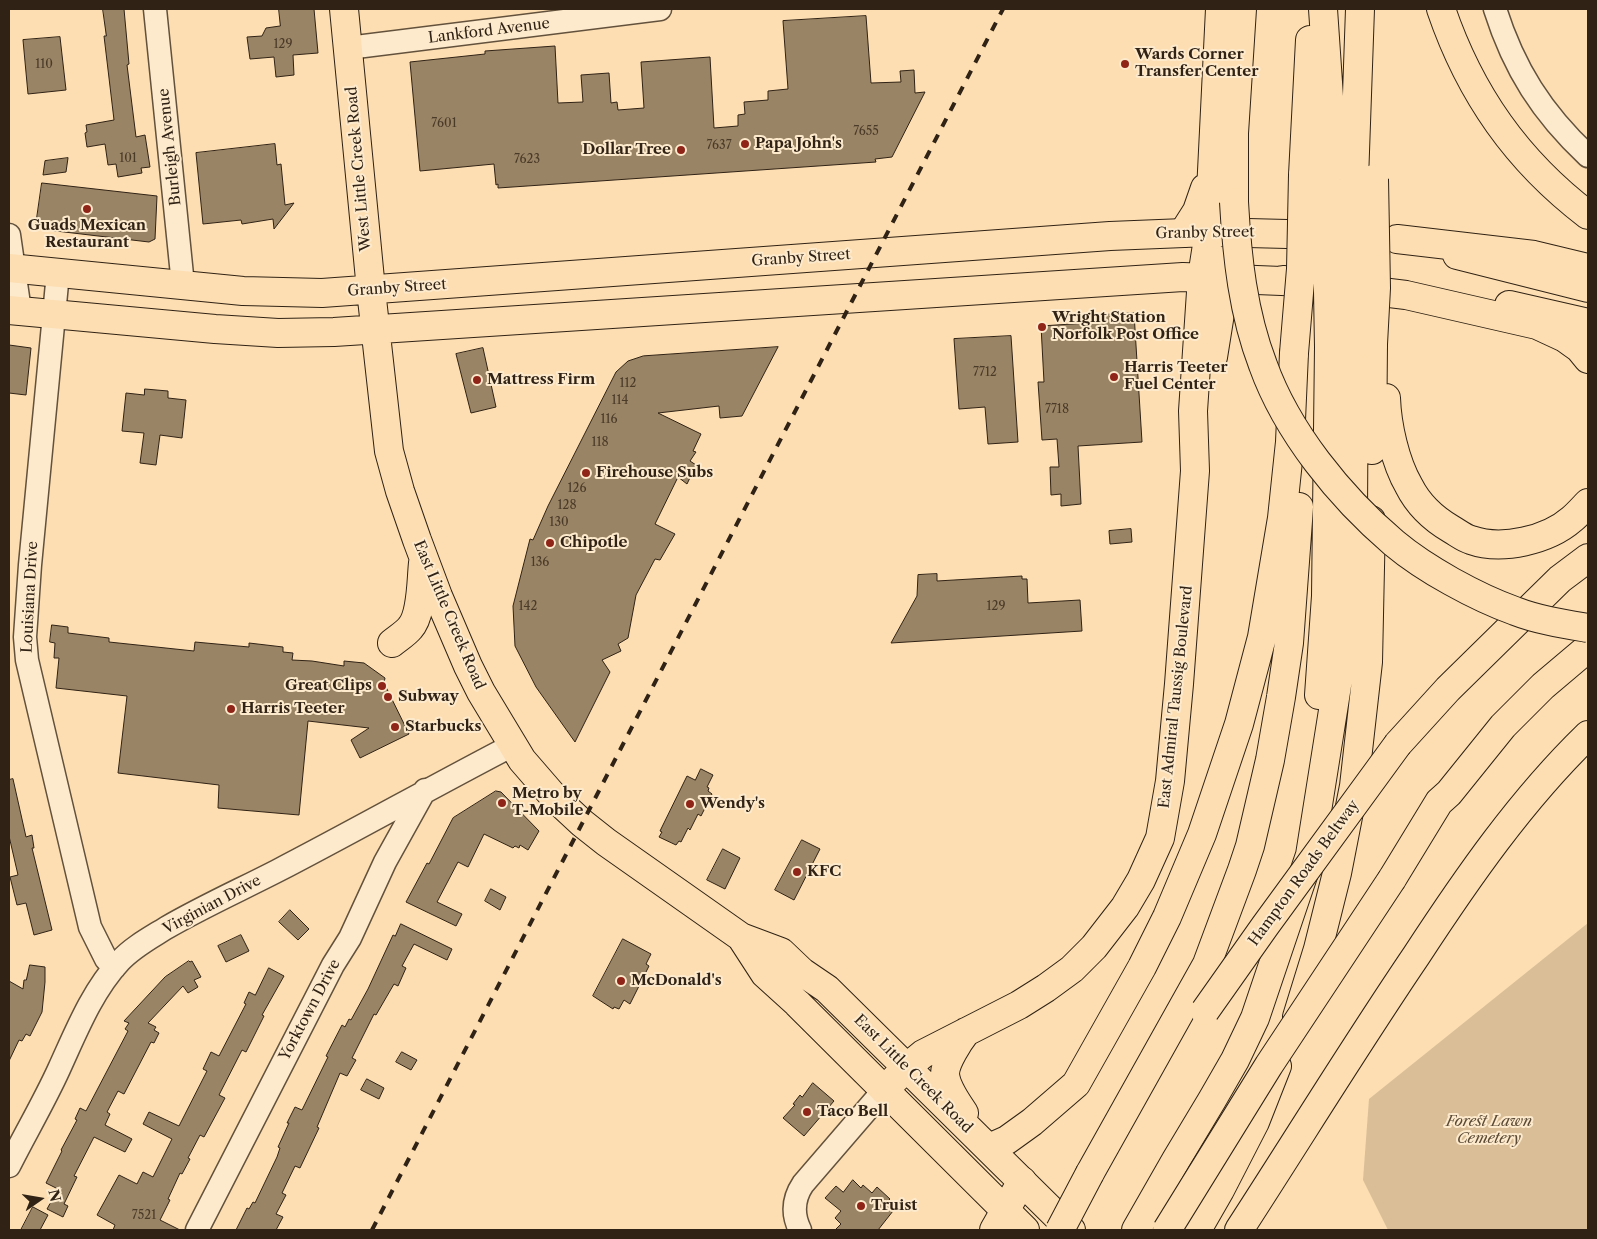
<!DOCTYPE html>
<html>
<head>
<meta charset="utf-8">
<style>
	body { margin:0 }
	#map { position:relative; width:1597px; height:1239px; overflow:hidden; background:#fcdeb2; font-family:"Libre Caslon Text",serif }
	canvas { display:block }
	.frame { position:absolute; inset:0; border:10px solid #302214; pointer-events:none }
	.north { position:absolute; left:15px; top:1174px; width:50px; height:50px; -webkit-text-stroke:4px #fdeacd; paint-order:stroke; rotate:77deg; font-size:14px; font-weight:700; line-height:20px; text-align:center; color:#302214 }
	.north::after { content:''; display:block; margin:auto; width:18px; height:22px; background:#302214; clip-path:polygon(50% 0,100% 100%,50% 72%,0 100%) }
</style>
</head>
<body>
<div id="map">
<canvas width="1597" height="1239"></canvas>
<div class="frame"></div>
<div class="north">N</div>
</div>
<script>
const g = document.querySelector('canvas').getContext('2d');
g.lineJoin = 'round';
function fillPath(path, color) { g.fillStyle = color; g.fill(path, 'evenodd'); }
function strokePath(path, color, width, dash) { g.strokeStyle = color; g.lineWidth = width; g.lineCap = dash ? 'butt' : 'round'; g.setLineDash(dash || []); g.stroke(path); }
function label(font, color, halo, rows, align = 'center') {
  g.font = font + ' "Libre Caslon Text",serif'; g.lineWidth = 4; g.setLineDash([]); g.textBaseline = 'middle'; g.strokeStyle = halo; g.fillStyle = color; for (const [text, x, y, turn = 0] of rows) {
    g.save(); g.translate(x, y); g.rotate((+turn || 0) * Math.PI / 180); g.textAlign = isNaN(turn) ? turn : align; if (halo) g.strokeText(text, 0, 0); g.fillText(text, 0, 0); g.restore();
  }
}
fillPath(new Path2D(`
	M1588 923V1230H1388L1363 1180 1369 1099Z`), '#d9be97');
const building = new Path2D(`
	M103 9H124L129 64 127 65 136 137 145 135 150 167 141 168 142 173 118 177 116 164 108 165 105 144 87 147 85 133 87 132 86 125 114 120 104 36H106Z
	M279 9H314L318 53 293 55 294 75 276 77 274 57 250 59 247 37 262 36 266 28 280 26Z
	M866 16 871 83 901 82 900 71 914 70 915 93 925 92 892 157 875 159 876 162 498 188V184L496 185 494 164 420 171 410 62 485 54V51L555 46 558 103 583 102 581 75 609 73 611 103 617 102 618 110 644 108 641 62 710 57 714 128 738 126V115L745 114 744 102 768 100V91L788 89 783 21Z
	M60 37 66 90 28 94 23 40Z
	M275 144 277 165 281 164 285 205 294 203 274 229 273 219 242 224 241 220 203 224 196 153Z
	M68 158 66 172 43 175 45 161Z
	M42 183 157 196 155 239 149 242 39 229 36 224Z
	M1134 313 1142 442 1078 446 1081 504 1061 506V494L1051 495 1050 467H1059L1057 439 1042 440 1038 382H1044L1041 326 1087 323V316Z
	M1011 336 1018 442 988 444 985 407 959 409 954 339Z
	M9 345 31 348 26 395 9 393Z
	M778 347 742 416 720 418 719 406 658 413 701 434 693 451 696 452 690 461 696 465 687 484 678 477 655 524 675 534 660 560 655 559 636 595 628 638 618 644 621 651 602 660 610 672 575 742 536 687 515 646 513 606 530 539 533 540 548 506 616 372 628 361 643 356Z
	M483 348 496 407 471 413 456 354Z
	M145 389 168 391V398L186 400 182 438 160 435 156 465 140 463 144 433 122 431 126 393 144 395Z
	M1131 529 1132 542 1110 544 1109 531Z
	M937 574V581L1022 576V579H1027L1028 603 1080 600 1082 631 891 643 917 596 918 575Z
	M52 625 68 627V633L109 638V642L194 651 195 642 249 647V643L283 647V652L293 653 292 660 312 661 344 666V661L364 663 385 678 384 683 409 734 360 758 351 740 369 728 308 721 299 815 218 808 219 785 118 773 127 696 56 688 59 658H54L55 643 50 642Z
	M701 769 713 775 707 787 709 788 708 791 712 794 701 816 698 814 690 830 688 828 681 842 679 841 676 845 659 837 662 832 660 831 687 776 695 780Z
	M13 779 26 837 32 835 34 848H32L52 930 34 935 26 903 17 905 10 877 18 875 9 836V780Z
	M496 791 501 792 539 831 528 850 520 845 519 848 515 846 513 848 484 834 468 867 458 862 437 902 462 914 456 926 406 902 427 863 429 864 453 818Z
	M802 840 820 849 794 900 775 890Z
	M723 849 740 858 725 889 707 880Z
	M491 889 506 897 500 910 485 901Z
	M290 910 309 929 298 940 279 922Z
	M401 924 452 949 447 960 414 944 402 966 406 968 398 986 394 984 376 1015 374 1014 352 1058 356 1060 347 1076 340 1073 317 1127 319 1128 300 1168 295 1166 282 1193 286 1195 276 1214 283 1217 276 1230H236L247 1208 249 1209 253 1202 255 1203 277 1157 280 1148 278 1147 289 1123H287L295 1107 302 1110 328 1057 326 1056 342 1025 345 1027 349 1019 351 1020 368 989 393 935 395 936Z
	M241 935 249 951 226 962 218 946Z
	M623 939 651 954 646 964 649 966 630 1004 624 1000 619 1009 614 1007 613 1009 593 996Z
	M189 961 190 962 192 961 201 977 194 980 198 987 188 993 183 986 148 1023 156 1027 154 1030 159 1033 154 1043 151 1042 124 1094 118 1091 107 1112 110 1114 105 1125 132 1139 125 1152 94 1137 74 1176 77 1177 64 1204 68 1206 63 1217 47 1209 58 1189 46 1183 62 1151 61 1150 77 1120 75 1119 80 1108 86 1111 128 1031 125 1029 129 1023 124 1021 165 977Z
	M30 965 45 967V982L42 1012 30 1036 26 1034 22 1041 19 1040 9 1061V981L23 989 24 980H26Z
	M269 968 284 976 262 1015 264 1016 246 1052 242 1050 219 1095 225 1098 204 1137 200 1135 188 1158 190 1159 182 1174 180 1173 168 1199 170 1200 160 1220 180 1230H113L115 1225 97 1215 119 1175 137 1184 143 1172 153 1177 172 1139 143 1124 149 1112 179 1126 207 1071 203 1069 211 1052 219 1056 246 1004 244 1003 249 992 255 995Z
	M402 1052 417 1060 411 1070 396 1062Z
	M367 1079 384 1088 379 1099 361 1090Z
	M813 1083 834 1101 804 1136 783 1118 795 1105 793 1104 800 1095 802 1097Z
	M853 1180 861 1188 863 1185 872 1193 877 1187 890 1199 885 1204 893 1211 878 1230H835L841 1224 835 1218 841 1211 825 1198 836 1186 843 1192Z
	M33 1207 48 1215 40 1230H21Z`);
fillPath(building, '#9a8466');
strokePath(building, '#302214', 1);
const minor = new Path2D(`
	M155 9 183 285
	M1495 9C1514 69 1542 113 1588 156
	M348 48 660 9
	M9 235 20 311
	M58 273 30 565 25 637 27 660 90 927 106 959 114 968
	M9 1166C25 1134 44 1102 59 1069 76 1032 92 991 120 961 133 947 150 938 166 928 202 907 240 890 277 871 356 830 434 786 513 745
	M197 1230 333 965 350 938 385 862 425 790
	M800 1230C792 1214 793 1199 803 1184L884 1090`);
const major = new Path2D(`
	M344 9 371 290 389 451 400 491 417 540 438 596 468 666 481 692 522 760 554 797 582 823 606 842 741 937 781 952 802 972 827 989 1071 1230
	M1457 255 1588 288
	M9 268 243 291 322 293 1110 236 1209 232 1326 235
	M1509 305 1588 323
	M9 310 215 329 278 333 334 332 1183 277 1306 282
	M1213 357 1222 301V261
	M392 643C398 638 405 634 410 628 422 615 421 581 423 563
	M741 937 765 974 797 1003 1025 1230
	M884 1090 906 1068 923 1054 1019 1005 1046 988 1072 969 1094 947 1125 907 1141 880 1160 838 1170 781 1179 684 1195 471 1193 411 1202 277 1209 232
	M964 1113C957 1102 946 1088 945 1074 945 1062 959 1041 966 1032`);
const highway = new Path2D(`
	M1323 9 1329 97 1326 180
	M1441 9C1470 94 1517 161 1588 215
	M1303 175 1310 40
	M1354 180 1360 9
	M1234 202V133L1242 9
	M1209 232 1220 9
	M1183 233 1197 211 1205 188
	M1397 239 1534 255 1588 268
	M1283 280 1406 295 1537 325 1565 338 1579 348 1588 359
	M1386 398C1387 425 1395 462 1409 486 1418 504 1434 519 1451 529 1458 533 1464 538 1471 540 1502 551 1548 540 1572 519 1578 514 1583 508 1588 503
	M1372 450 1373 344
	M1319 695 1326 596 1329 347
	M1398 744 1448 689 1560 579 1588 558
	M1392 879 1439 802 1449 793 1503 726 1543 686 1588 648
	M1297 1017 1318 949 1337 873 1354 786 1368 662 1371 520
	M989 1148 1007 1140 1032 1122 1076 1084 1142 967 1167 917 1202 834 1239 724 1262 637 1282 518 1290 442 1294 353
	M1090 1173 1207 964 1242 870 1250 846 1270 760 1281 697 1289 643 1299 507
	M994 1230 1022 1181
	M1136 1230 1176 1160 1212 1100 1235 1060 1255 1018 1310 855 1342 654 1350 584 1353 514 1354 343
	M1197 1230 1220 1190 1255 1122 1277 1066
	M1239 1230C1298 1139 1355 1046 1416 956 1467 878 1521 800 1588 735`);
strokePath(minor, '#63513c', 25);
strokePath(major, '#302214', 30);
strokePath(highway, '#302214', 30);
strokePath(minor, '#fdeacd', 22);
strokePath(major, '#fcdeb2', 28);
strokePath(highway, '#fcdeb2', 28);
strokePath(new Path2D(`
	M372 1230 1003 9`), '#302214', 4, [9, 9]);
const highwayBridge = new Path2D(`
	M1326 180 1329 347
	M1234 202C1237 257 1243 313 1263 365 1287 432 1340 497 1394 543 1425 569 1476 597 1515 611 1538 620 1564 624 1588 628
	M1354 343V180
	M1373 344 1376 288 1374 179
	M1294 353 1301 269 1303 175
	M1205 1011 1265 926 1398 744
	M1060 1230 1090 1173
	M1167 1230 1269 1065 1392 879`);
strokePath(highwayBridge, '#302214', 30, []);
strokePath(highwayBridge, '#fcdeb2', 28);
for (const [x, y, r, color] of [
	[1125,64,5,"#8f2418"],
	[745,144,5,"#8f2418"],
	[681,150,5,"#8f2418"],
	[87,209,5,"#8f2418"],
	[1042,327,5,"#8f2418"],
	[1114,377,5,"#8f2418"],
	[477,380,5,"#8f2418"],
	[586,473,5,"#8f2418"],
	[550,543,5,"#8f2418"],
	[382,686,5,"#8f2418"],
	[388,697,5,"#8f2418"],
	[231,709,5,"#8f2418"],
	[395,727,5,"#8f2418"],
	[502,803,5,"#8f2418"],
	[690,804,5,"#8f2418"],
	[797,872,5,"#8f2418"],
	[621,981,5,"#8f2418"],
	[807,1112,5,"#8f2418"],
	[861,1206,5,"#8f2418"]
]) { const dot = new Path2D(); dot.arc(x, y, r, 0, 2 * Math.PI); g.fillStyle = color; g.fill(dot); strokePath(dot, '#fdeacd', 2); }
label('12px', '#4a3a28', null, [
	["129",283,45],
	["110",44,65],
	["7601",444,124],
	["7655",866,132],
	["7637",719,146],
	["101",128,159],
	["7623",527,160],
	["7712",985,373],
	["112",628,384],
	["114",620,401],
	["7718",1057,410],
	["116",609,420],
	["118",600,443],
	["126",577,489],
	["128",567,506],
	["130",559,523],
	["136",540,563],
	["142",528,607],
	["129",996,607],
	["7521",144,1216]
]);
label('15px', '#302214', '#fdeacd', [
	["Lankford Avenue",489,31,-7],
	["Burleigh Avenue",170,147,-96],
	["West Little Creek Road",359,169,-95],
	["Granby Street",1205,233,-1],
	["Granby Street",801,258,-4],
	["Granby Street",397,288,-4],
	["Louisiana Drive",30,597,-87],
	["East Little Creek Road",449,615,67],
	["East Admiral Taussig Boulevard",1176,697,-84],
	["Hampton Roads Beltway",1304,873,-54],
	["Virginian Drive",212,905,-28],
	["Yorktown Drive",310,1010,-62],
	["East Little Creek Road",913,1074,45]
]);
label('bold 15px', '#302214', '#fdeacd', [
	["Wards Corner",1135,55],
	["Transfer Center",1135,72],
	["Papa John's",755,144],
	["Dollar Tree",671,150,"right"],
	["Guads Mexican",87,226,"center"],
	["Restaurant",87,243,"center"],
	["Wright Station",1052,318],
	["Norfolk Post Office",1052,335],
	["Harris Teeter",1124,368],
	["Fuel Center",1124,385],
	["Mattress Firm",487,380],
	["Firehouse Subs",596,473],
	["Chipotle",560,543],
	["Great Clips",372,686,"right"],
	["Subway",398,697],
	["Harris Teeter",241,709],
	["Starbucks",405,727],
	["Metro by",512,794],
	["T-Mobile",512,811],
	["Wendy's",700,804],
	["KFC",807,872],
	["McDonald's",631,981],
	["Taco Bell",817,1112],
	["Truist",871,1206]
], 'left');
label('italic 15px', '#5a4935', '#fdeacd', [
	["Forest Lawn",1489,1122],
	["Cemetery",1489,1139]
]);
</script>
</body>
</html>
